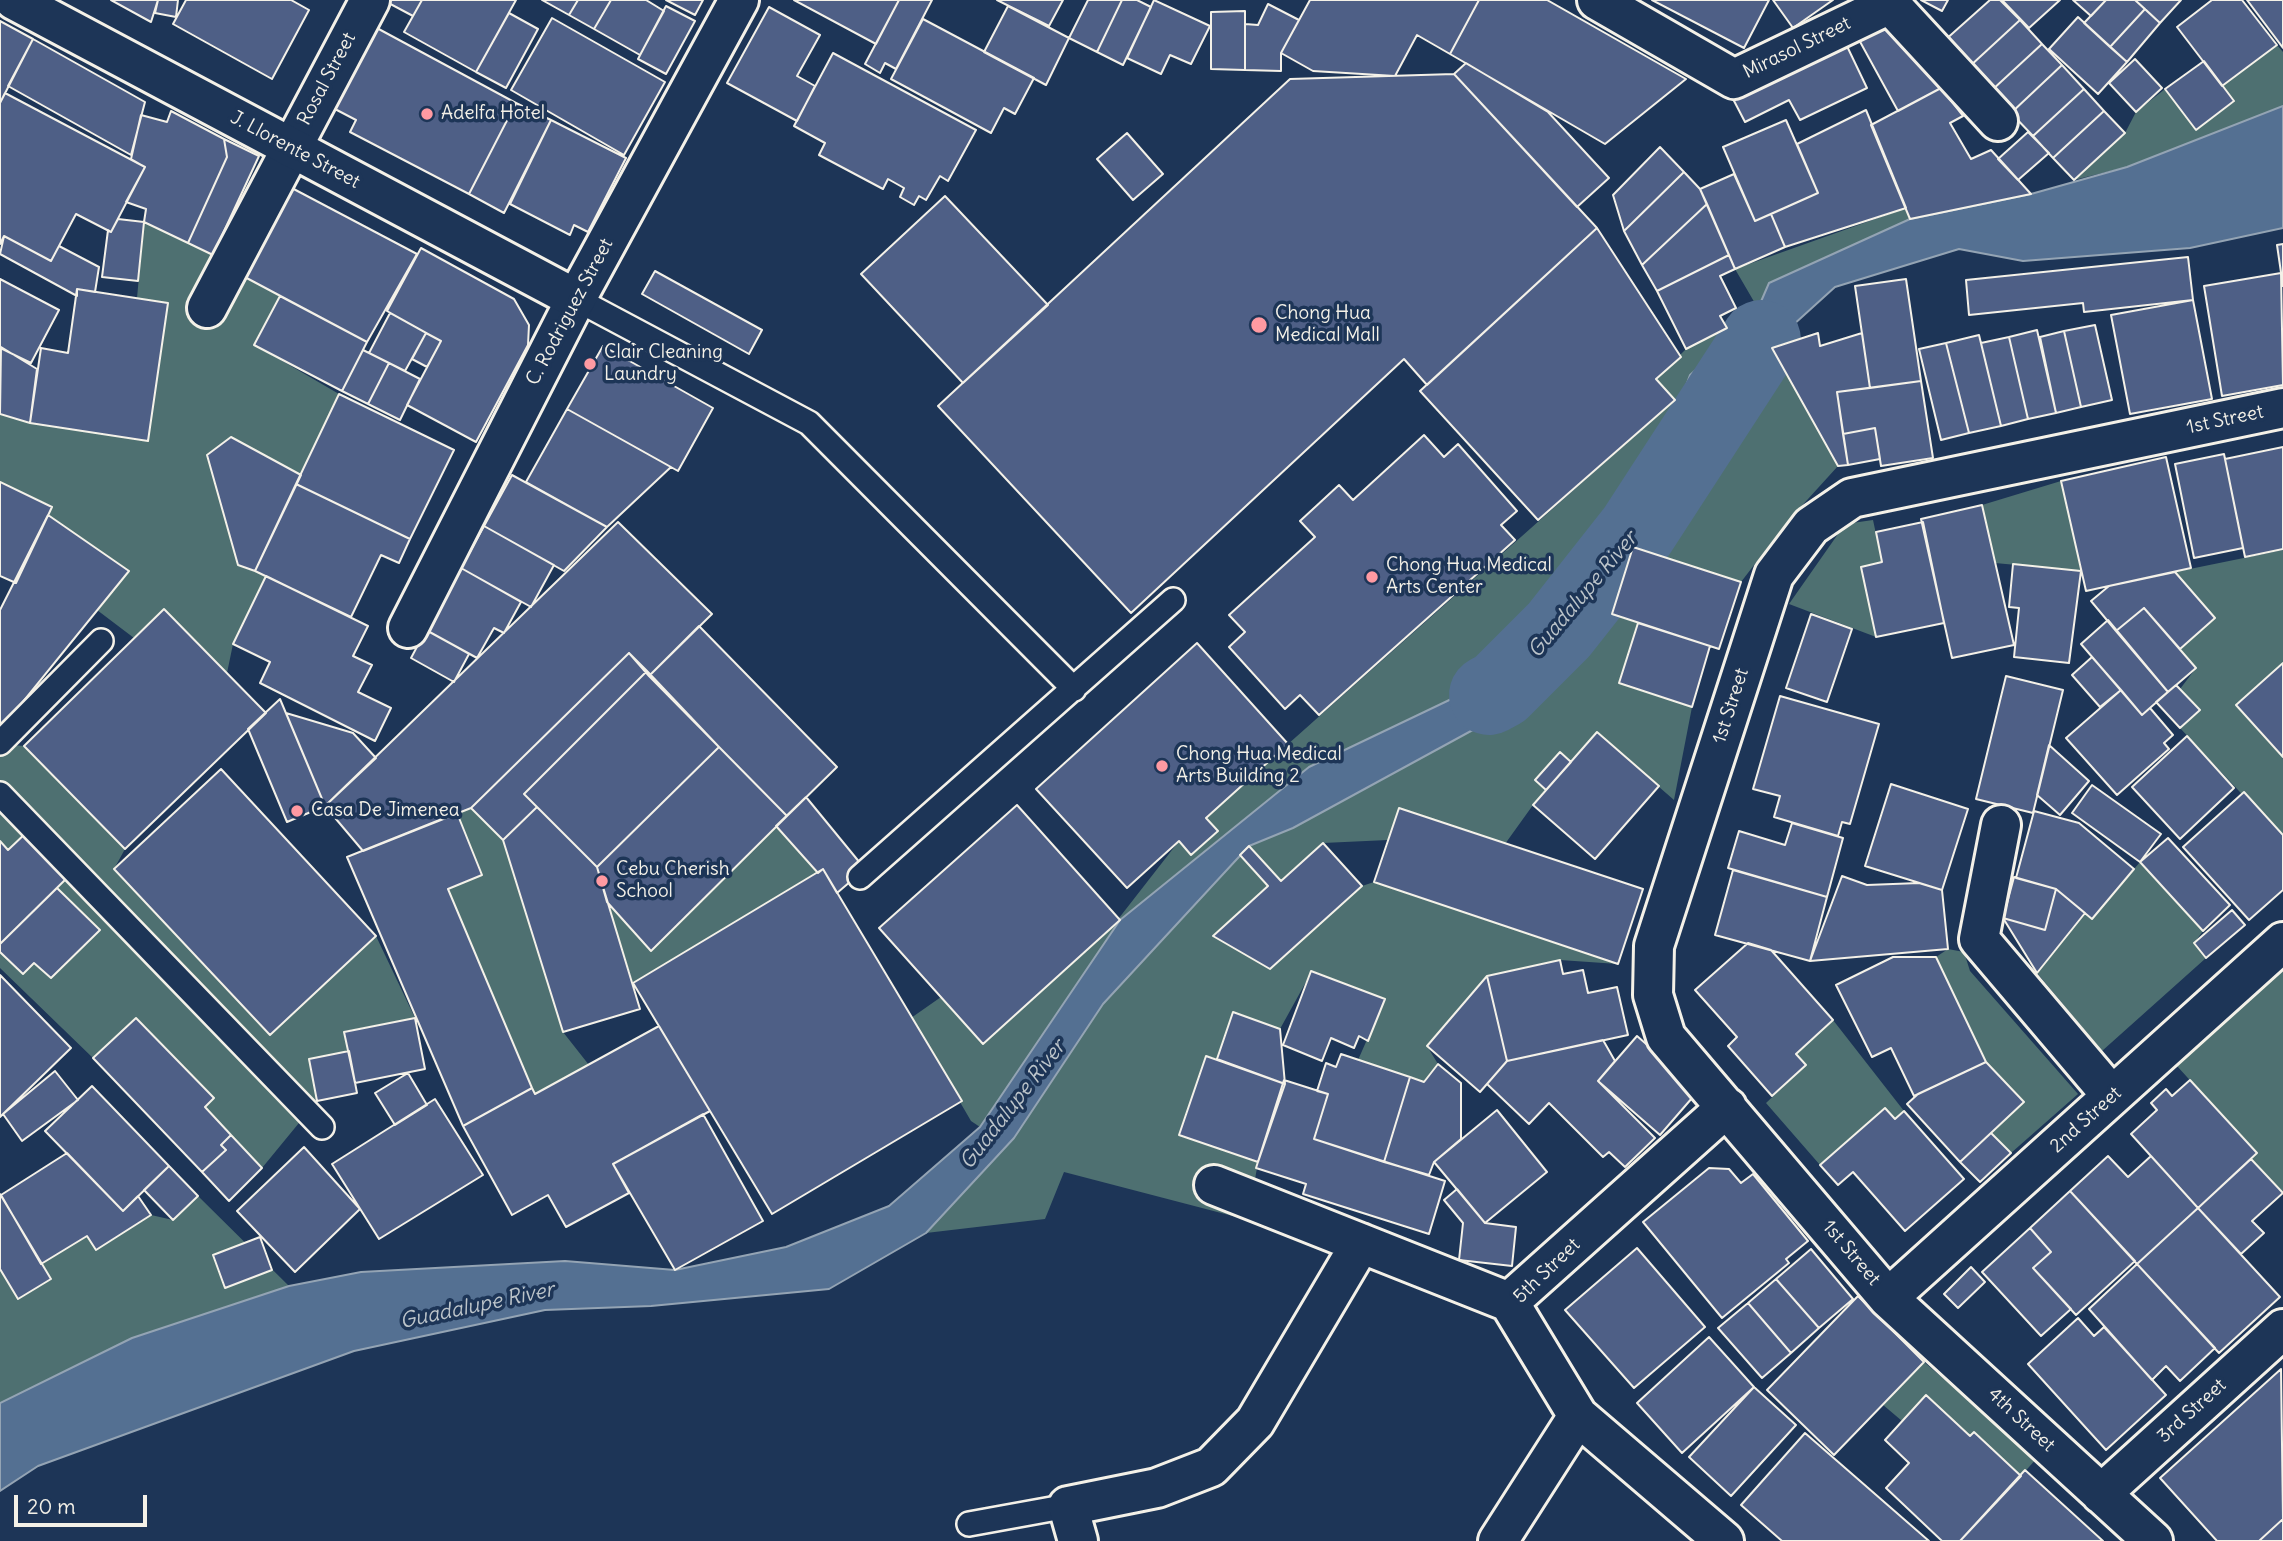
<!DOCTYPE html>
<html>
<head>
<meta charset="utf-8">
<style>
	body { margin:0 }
	#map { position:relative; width:2283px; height:1541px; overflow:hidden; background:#1d3557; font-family:Delius,sans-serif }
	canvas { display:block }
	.scale { position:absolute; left:14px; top:1495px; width:133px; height:32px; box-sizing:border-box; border:4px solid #f4f1e8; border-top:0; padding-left:9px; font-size:21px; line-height:24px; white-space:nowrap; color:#f4f1e8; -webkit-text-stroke:5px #1d3557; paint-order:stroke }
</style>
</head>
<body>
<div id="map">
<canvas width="2283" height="1541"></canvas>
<div class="scale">20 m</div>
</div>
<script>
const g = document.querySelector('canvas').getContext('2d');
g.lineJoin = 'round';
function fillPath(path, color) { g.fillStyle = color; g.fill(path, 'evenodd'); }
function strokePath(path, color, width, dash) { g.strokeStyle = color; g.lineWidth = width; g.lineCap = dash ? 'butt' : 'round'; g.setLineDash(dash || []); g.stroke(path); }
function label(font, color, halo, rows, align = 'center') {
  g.font = font + ' Delius,sans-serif'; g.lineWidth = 7; g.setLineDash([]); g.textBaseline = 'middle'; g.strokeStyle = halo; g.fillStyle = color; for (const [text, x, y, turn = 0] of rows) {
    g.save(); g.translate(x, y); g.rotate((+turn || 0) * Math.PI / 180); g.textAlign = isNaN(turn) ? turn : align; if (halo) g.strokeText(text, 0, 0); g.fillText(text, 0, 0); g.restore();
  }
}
fillPath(new Path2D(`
	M2277 45 2283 52V106L2127 167 2074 180 2125 133 2136 112 2165 89 2196 130 2234 102 2222 86Z
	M1906 208 1910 219 1769 283 1753 320 1690 375 1645 494 1487 682 1309 767 1120 920 980 1127 971 1121 911 1018 941 997 983 1043 1112 927 1179 841 1675 400 1656 379 1686 349 1756 305 1735 269Z
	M230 219 260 238 241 275 280 296 255 345 339 394 301 475 231 438 207 455 238 565 266 576 233 644 227 673 164 609 134 638 97 610 129 571 48 515 52 506 0 482V403L148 440 168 303 137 298 144 222 213 255Z
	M1772 348 1838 466 1788 521 1741 582 1633 548 1612 614 1638 623 1619 683 1692 707 1674 800 1597 733 1533 805 1505 844 1399 808 1388 840 1323 843 1281 881 1249 846 1293 828 1504 713 1549 646 1633 547 1759 360Z
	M2061 481 2081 571 1995 563 1982 505Z
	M1873 520 1882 562 1861 567 1876 637 1789 604 1845 524Z
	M2283 550V663L2236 705 2283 757V838L2180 728 2199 710 2180 689 2196 668 2180 649 2215 618 2175 572Z
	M0 744 24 746 125 849 114 869 269 1034 376 936 415 1018 345 1031 349 1051 309 1059 317 1101 262 1168 205 1107 214 1098 137 1018 93 1058 0 968V952L22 974 34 963 51 978 100 930 57 888 70 875 8 850 0 841Z
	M471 808 503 840 563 1032 589 1065 535 1094 448 889 482 875 457 813Z
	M776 826 818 873 633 983 607 902Z
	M1240 855 1268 886 1214 936 1270 969 1362 886 1374 882 1618 964 1560 960 1487 976 1427 1046 1438 1064 1424 1082 1358 1060 1385 999 1312 971 1280 1029 1233 1012 1217 1059 1207 1056 1258 1162 1248 1220 1064 1172 1045 1219 926 1233 1014 1138 1103 1004Z
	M2140 862 2203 931 2194 943 2206 958 2102 1051 2037 973 2085 913 2092 919Z
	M2283 945V1193L2251 1159 2256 1153 2167 1055Z
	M1948 949 1964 952 1970 971 2078 1094 2011 1153 1991 1133 2024 1102 1986 1062 1936 957Z
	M1833 1020 1904 1111 1895 1119 1885 1108 1820 1165 1766 1103 1806 1065 1796 1054Z
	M198 1196 289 1286 132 1338 0 1403V1269L18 1299 51 1279 41 1264 87 1236 96 1249 151 1215 173 1220Z
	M1924 1362 2037 1458 2021 1476 1974 1432 1970 1436 1902 1421 1882 1404Z`), '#4e7071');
const water = new Path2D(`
	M2283 106V228L2190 248 2023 261 1959 249 1835 287 1760 355 1549 646 1504 713 1293 828 1249 846 1103 1004 1014 1138 926 1233 829 1289 651 1306 545 1310 354 1351 38 1466 0 1491V1403L132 1338 289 1286 361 1272 565 1261 675 1270 786 1247 889 1206 980 1127 1120 920 1309 767 1487 682 1645 494 1690 375 1753 320 1769 283 1910 219 2031 194 2127 167Z`);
fillPath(water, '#547092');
strokePath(water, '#94a4b4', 2);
strokePath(new Path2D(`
	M1489 695 1500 689 1559 630 1637 531 1761 340`), '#547092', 80);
const building = new Path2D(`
	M111 0H158L151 22Z
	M158 0H178L176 17 155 13Z
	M186 0H291L309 10 272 79 173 24Z
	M383 0H422L413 16Z
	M422 0H516L476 72 404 32Z
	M542 0H578L569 15Z
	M578 0H611L594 29 569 15Z
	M611 0H646L664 11 640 55 594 29Z
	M666 0H703L695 15Z
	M794 0H899L876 44Z
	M899 0H932L896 69 885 63 880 73 865 64Z
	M997 0H1063L1049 26Z
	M1088 0H1122L1097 52 1069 38Z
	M1122 0H1137L1151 7 1123 65 1097 52Z
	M1154 0 1210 26 1191 64 1170 55 1161 74 1127 58Z
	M1310 0H1479L1450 54 1417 35 1395 76 1313 71 1281 53Z
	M1479 0H1547L1686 79 1605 144 1450 54Z
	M1652 0H1769L1744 48Z
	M1773 0H1833L1793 28Z
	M1921 0H1948L1942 11Z
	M1990 0H2000L2020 20 1969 67 1944 41Z
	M2002 0H2060L2029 28Z
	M2073 0H2106L2091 16Z
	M2106 0H2135L2145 9 2110 47 2084 23Z
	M2135 0H2181L2160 23Z
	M2212 0H2242L2277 45 2222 86 2177 27Z
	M2247 0H2283V48Z
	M1268 4 1299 20 1281 53V71L1245 70V24L1258 25Z
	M666 6 695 21 666 74 638 59Z
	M1008 6 1069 38 1046 85 984 52Z
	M769 7 820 35 797 76 815 86 797 121 727 83Z
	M2145 9 2160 23 2127 62 2110 47Z
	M1245 11V70L1211 69V12Z
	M509 13 538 29 506 88 476 72Z
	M2078 17 2127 62 2098 94 2049 49Z
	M552 18 665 82 624 155 511 90Z
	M923 19 1034 78 1015 114 1004 108 991 133 891 79Z
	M2020 20 2042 44 1991 91 1969 67Z
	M0 21 33 39 0 103Z
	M1891 21 1941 88 1898 111 1858 38Z
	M375 27 516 103 469 194 350 132 356 120 333 108Z
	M33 39 145 102 131 155 8 86Z
	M1845 42 1867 88 1800 120 1789 100 1745 122 1732 97Z
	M2042 44 2062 65 2011 113 1991 91Z
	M833 53 976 130 948 181 940 176 926 200 919 196 914 205 900 197 904 188 888 179 883 189 819 155 825 143 794 126Z
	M2135 59 2162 88 2136 112 2109 83Z
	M2204 61 2234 101 2196 130 2165 89Z
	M1466 63 1548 112 1609 178 1577 207 1454 74Z
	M2062 65 2084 89 2033 136 2011 113Z
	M1454 74 1597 228 1427 385 1404 359 1131 613 938 406 1290 79Z
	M1941 88 1963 116 1950 123 1971 159 1991 150 2031 194 1910 219 1871 125Z
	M2084 89 2104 111 2053 158 2033 136Z
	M5 93 145 167 111 232 76 214 51 261 4 236 0 244V103Z
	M516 103 551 120 504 213 469 194Z
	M1866 110 1906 208 1785 247 1771 214 1818 193 1797 144Z
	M171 111 224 139 227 157 188 243 144 222 146 209 126 202 145 167 131 159 141 115 167 122Z
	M2104 111 2125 133 2074 180 2053 158Z
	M551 120 626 158 588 232 574 225 570 235 510 204Z
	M1786 120 1818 193 1755 221 1723 147Z
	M2028 132 2049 153 2018 180 1998 159Z
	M1127 133 1163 174 1133 200 1097 159Z
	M224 139 259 156 213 255 188 243 227 157Z
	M1660 147 1684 172 1624 231 1613 195Z
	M1684 172 1700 189 1707 204 1642 265 1624 231Z
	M1734 174 1755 221 1771 214 1785 247 1735 269 1700 189Z
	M288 186 417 254 367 342 241 275Z
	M945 196 1048 305 963 383 861 274Z
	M1707 204 1729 255 1657 291 1642 265Z
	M118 219 144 222 138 281 102 277 108 230 111 232Z
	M1597 228 1681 357 1656 379 1675 400 1538 520 1420 391Z
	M4 236 51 261 59 246 99 267 95 292 77 289V296L0 254Z
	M2283 244V286L2277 245Z
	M421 248 514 299 529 325 528 345 476 442 407 405 441 341 387 311Z
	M1729 255 1735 269 1720 276 1736 308 1720 316 1727 328 1686 349 1657 291Z
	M2188 257 2193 300 2084 312 2083 303 1969 315 1966 280Z
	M655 271 762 330 749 354 642 294Z
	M2281 273 2283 385 2222 396 2204 286Z
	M0 279 59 310 31 363 0 348Z
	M1906 279 1921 381 1870 388 1855 286Z
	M77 289 168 303 148 441 30 423 41 348 68 353Z
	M280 296 367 342 342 391 254 345Z
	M2193 300 2212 399 2130 414 2111 315Z
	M390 313 426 333 405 371 369 353Z
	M2095 325 2112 400 2081 407 2064 331Z
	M2037 330 2056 413 2028 419 2009 337Z
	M2064 331 2081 407 2056 413 2040 337Z
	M426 333 441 341 427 367 412 359Z
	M1818 333 1820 346 1862 333 1870 388 1837 392 1848 465 1838 466 1772 348Z
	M1979 335 2001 426 1969 433 1946 343Z
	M2009 337 2028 419 2001 426 1981 343Z
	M1946 343 1969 433 1941 440 1919 349Z
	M603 346 713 408 678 471 567 409Z
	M1 347 37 369 30 423 0 414Z
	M363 350 389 363 368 404 342 391Z
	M389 363 420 379 400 420 368 404Z
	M1921 381 1933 458 1881 466 1875 428 1843 434 1837 392Z
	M339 394 454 450 410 539 296 484Z
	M567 409 671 467 607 527 526 482Z
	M1875 428 1880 459 1848 465 1843 434Z
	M1424 435 1444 457 1458 444 1517 511 1501 525 1515 540 1319 715 1300 695 1285 709 1229 647 1245 632 1229 615 1315 537 1300 521 1339 485 1353 500Z
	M231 437 301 475 255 571 238 565 207 455Z
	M2283 447V549L2245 557 2225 459Z
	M2224 454 2243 548 2194 558 2175 464Z
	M2166 457 2191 568 2086 591 2061 481Z
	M512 475 607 527 564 571 484 526Z
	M0 482 52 507 16 583 0 576Z
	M296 484 410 539 399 563 381 555 351 617 255 571Z
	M1982 505 2014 645 1952 658 1921 519Z
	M48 515 129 571 0 730V610Z
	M618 522 712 614 649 676 629 653 471 808 363 851 325 806Z
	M1923 522 1944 623 1876 637 1861 567 1882 562 1876 532Z
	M484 526 554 565 531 607 461 568Z
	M1633 547 1741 582 1719 649 1612 614Z
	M2013 564 2081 571 2069 663 2014 657 2019 608 2009 607Z
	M461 568 521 602 504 633 494 628 477 658 426 630Z
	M2175 572 2215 618 2180 649 2144 608 2116 631 2091 601 2109 586Z
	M266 576 368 626 353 656 372 665 358 692 391 708 375 741 260 683 270 662 233 644Z
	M2144 608 2196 668 2168 692 2116 631Z
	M164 609 266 713 125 849 24 746Z
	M1811 614 1852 629 1827 702 1786 688Z
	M2108 620 2168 692 2142 715 2081 644Z
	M1638 623 1710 646 1692 707 1619 683Z
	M699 626 837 767 787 816 649 676Z
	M426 630 469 654 454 682 411 658Z
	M1197 643 1288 744 1206 818 1218 831 1191 855 1179 841 1127 888 1036 789Z
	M629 653 647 671 524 794 537 807 503 840 471 808Z
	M2092 657 2121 690 2100 707 2072 675Z
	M2283 663V757L2236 705Z
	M647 671 719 747 597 867 524 794Z
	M2006 676 2063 690 2033 813 1976 799Z
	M2176 685 2200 710 2180 728 2156 702Z
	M2121 690 2142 715 2150 708 2173 735 2164 743 2169 749 2117 795 2066 738Z
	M1780 696 1879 724 1850 824 1842 822 1838 836 1774 817 1780 796 1753 789Z
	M280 699 325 806 287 822 248 729Z
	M286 713 353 733 376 758 325 806Z
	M1597 732 1659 786 1595 859 1533 805Z
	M2187 736 2234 788 2180 839 2132 787Z
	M2049 745 2089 781 2060 815 2037 795Z
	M719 747 787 816 651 951 607 902 597 867Z
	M1560 752 1571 762 1546 790 1535 780Z
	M221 769 376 936 270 1035 114 869Z
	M1891 784 1968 809 1942 890 1865 866Z
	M2092 785 2161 834 2140 862 2072 813Z
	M2244 792 2283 835V890L2249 920 2183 847Z
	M806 797 865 869 837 893 823 869 818 873 776 826Z
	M1017 805 1120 920 983 1044 879 928Z
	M537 807 597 867 640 1009 563 1032 503 840Z
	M1399 808 1643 889 1618 964 1374 882Z
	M2034 811 2079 823 2134 869 2092 919 2056 889 2016 878Z
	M457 813 482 875 448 889 532 1088 463 1126 347 857Z
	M1792 823 1843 838 1827 897 1728 868 1739 831 1785 845Z
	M28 831 70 875 0 944V841L8 850Z
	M2168 838 2230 905 2203 931 2140 862Z
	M1323 843 1362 886 1270 969 1213 936 1268 886 1240 855 1249 846 1281 881Z
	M823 869 962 1101 772 1214 633 983Z
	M1733 870 1827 897 1810 961 1715 935Z
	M1842 876 1867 885 1919 883 1942 890 1948 949 1810 961Z
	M2014 877 2056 889 2045 930 2003 918Z
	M57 888 100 930 51 978 34 963 23 974 0 952V944Z
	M2056 889 2085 913 2037 973 2003 918 2045 930Z
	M2232 910 2245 925 2206 958 2194 943Z
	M1748 943 1771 950 1833 1020 1796 1054 1806 1065 1772 1096 1728 1046 1737 1037 1695 990Z
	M1893 957H1936L1986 1062 1914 1096 1891 1048 1872 1057 1836 985Z
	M1560 960 1563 974 1583 970 1588 993 1617 987 1628 1035 1507 1061 1487 976Z
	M1311 971 1385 999 1368 1041 1359 1036 1354 1048 1331 1038 1322 1061 1283 1045Z
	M0 975 71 1048 0 1117Z
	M1487 976 1507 1061 1480 1092 1427 1046Z
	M1233 1012 1280 1029 1285 1084 1217 1059Z
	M136 1018 214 1098 205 1107 231 1135 221 1145 226 1150 202 1172 93 1058Z
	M415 1018 425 1069 355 1083 344 1032Z
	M659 1026 710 1111 613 1164 629 1193 566 1227 548 1195 512 1215 463 1126 532 1088 535 1094Z
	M1637 1036 1699 1090 1660 1135 1598 1081Z
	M1603 1040 1615 1061 1598 1081 1655 1138 1625 1167 1609 1152 1603 1157 1549 1103 1529 1124 1487 1084 1507 1061Z
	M349 1051 357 1093 317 1101 309 1059Z
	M1341 1054 1410 1077 1384 1162 1314 1139 1328 1094 1317 1091 1326 1063 1336 1067Z
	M1206 1056 1285 1084 1258 1162 1179 1135Z
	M1986 1062 2024 1102 1960 1162 1907 1104 1918 1094Z
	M1438 1064 1461 1083V1139L1434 1162 1429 1175 1384 1162 1410 1077 1424 1082Z
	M55 1071 78 1100 22 1141 3 1114Z
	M408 1073 427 1105 395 1125 375 1093Z
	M1284 1080 1328 1094 1314 1139 1445 1181 1429 1234 1303 1194 1306 1184 1256 1168Z
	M2190 1080 2257 1153 2198 1208 2131 1134 2157 1110 2151 1103 2166 1089 2172 1096Z
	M92 1086 169 1166 123 1211 45 1131Z
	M435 1099 483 1175 379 1239 332 1164Z
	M1885 1108 1895 1119 1904 1111 1964 1179 1905 1231 1853 1172 1838 1185 1820 1165Z
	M1497 1110 1547 1172 1485 1223 1434 1162Z
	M703 1114 763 1221 675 1270 613 1164Z
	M1991 1133 2011 1153 1980 1182 1960 1162Z
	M231 1135 262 1168 229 1201 202 1172 226 1150 221 1145Z
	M304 1147 360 1209 295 1272 237 1211Z
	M67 1153 123 1211 138 1196 151 1215 96 1250 87 1236 41 1264 1 1195Z
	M2108 1156 2128 1177 2151 1156 2198 1208 2137 1264 2070 1191Z
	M2251 1159 2283 1193 2252 1221 2264 1233 2241 1254 2198 1208Z
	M169 1166 198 1196 173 1220 144 1190Z
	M1709 1168 1729 1169 1741 1183 1753 1174 1808 1241 1786 1259 1789 1263 1722 1318 1643 1222Z
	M1457 1189 1485 1223 1516 1227 1512 1266 1459 1260 1463 1223 1444 1200Z
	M2070 1191 2135 1261 2076 1315 2033 1268 2051 1252 2030 1228Z
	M0 1194 51 1279 18 1299 0 1269Z
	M2198 1208 2280 1297 2219 1353 2137 1264Z
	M2030 1228 2051 1252 2033 1268 2071 1309 2041 1336 1982 1272Z
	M260 1237 272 1270 225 1288 213 1255Z
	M1637 1248 1705 1327 1634 1388 1565 1310Z
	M1811 1249 1853 1299 1819 1328 1776 1279Z
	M2137 1264 2215 1348 2180 1381 2166 1366 2152 1380 2089 1309Z
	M1971 1267 1985 1282 1958 1308 1944 1294Z
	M1776 1279 1819 1328 1791 1353 1748 1303Z
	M1858 1296 1924 1362 1834 1455 1767 1390Z
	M1748 1303 1791 1353 1762 1378 1718 1328Z
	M2078 1318 2094 1336 2104 1327 2166 1395 2106 1450 2028 1364Z
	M1709 1337 1754 1387 1682 1453 1637 1403Z
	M2281 1369 2283 1519 2259 1541H2217L2160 1478Z
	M1754 1387 1796 1425 1731 1496 1689 1457Z
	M1926 1395 1970 1436 1974 1432 2021 1476 1960 1541H1942L1886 1488 1909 1463 1885 1440Z
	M1805 1433 1929 1541H1782L1741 1505Z
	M2025 1470 2103 1541H1960Z
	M2283 1519V1541H2259Z`);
fillPath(building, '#4e5f86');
strokePath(building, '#f4f1e8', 2);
const service = new Path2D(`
	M576 299 809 423 1074 689
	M0 743 101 641
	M0 794 322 1127
	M860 877 1173 600
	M969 1524 1068 1506`);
const minor = new Path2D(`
	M1597 0 1734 79 1890 4 1998 121
	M207 308 370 0
	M408 628 576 299
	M2001 825 1979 939 2112 1096
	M1214 1185 1509 1302
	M1888 1298 2283 942
	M1509 1302 1578 1416 1724 1541
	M1509 1302 1727 1107
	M2101 1494 2283 1329
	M1078 1541 1068 1506 1157 1488 1211 1467 1255 1422 1361 1243
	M1498 1541 1578 1416
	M2153 1541 1888 1298 1666 1037 1653 995 1654 946 1774 575 1811 526 1852 498 2283 408`);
const tertiary = new Path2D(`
	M14 0 576 299 739 0`);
strokePath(service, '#f4f1e8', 28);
strokePath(minor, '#f4f1e8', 44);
strokePath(tertiary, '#f4f1e8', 44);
strokePath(service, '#1d3557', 23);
strokePath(minor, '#1d3557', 38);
strokePath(tertiary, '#1d3557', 38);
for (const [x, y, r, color] of [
	[427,114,7,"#ff9aa2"],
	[1259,325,9,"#ff9aa2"],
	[590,364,7,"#ff9aa2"],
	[1372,577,7,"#ff9aa2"],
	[1162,766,7,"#ff9aa2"],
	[297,811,7,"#ff9aa2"],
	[602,881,7,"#ff9aa2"]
]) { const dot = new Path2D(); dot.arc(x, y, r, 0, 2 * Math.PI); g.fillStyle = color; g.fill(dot); strokePath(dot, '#1d3557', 2.5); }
label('19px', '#f4f1e8', '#1d3557', [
	["Mirasol Street",1797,48,-26],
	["Rosal Street",327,79,-62],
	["J. Llorente Street",295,150,28],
	["C. Rodriguez Street",570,312,-62],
	["1st Street",2225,420,-12],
	["1st Street",1731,706,-72],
	["2nd Street",2086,1120,-42],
	["1st Street",1851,1253,50],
	["5th Street",1547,1271,-44],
	["3rd Street",2192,1411,-42],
	["4th Street",2021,1420,43]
]);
label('19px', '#f4f1e8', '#1d3557', [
	["Adelfa Hotel",441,114],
	["Chong Hua",1275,314],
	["Medical Mall",1275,336],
	["Clair Cleaning",604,353],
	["Laundry",604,375],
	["Chong Hua Medical",1386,566],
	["Arts Center",1386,588],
	["Chong Hua Medical",1176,755],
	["Arts Building 2",1176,777],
	["Casa De Jimenea",311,811],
	["Cebu Cherish",616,870],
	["School",616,892]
], 'left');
label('italic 21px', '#bcc4ca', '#1d3557', [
	["Guadalupe River",1583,595,-50],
	["Guadalupe River",1013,1105,-52],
	["Guadalupe River",477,1306,-12]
]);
</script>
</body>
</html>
